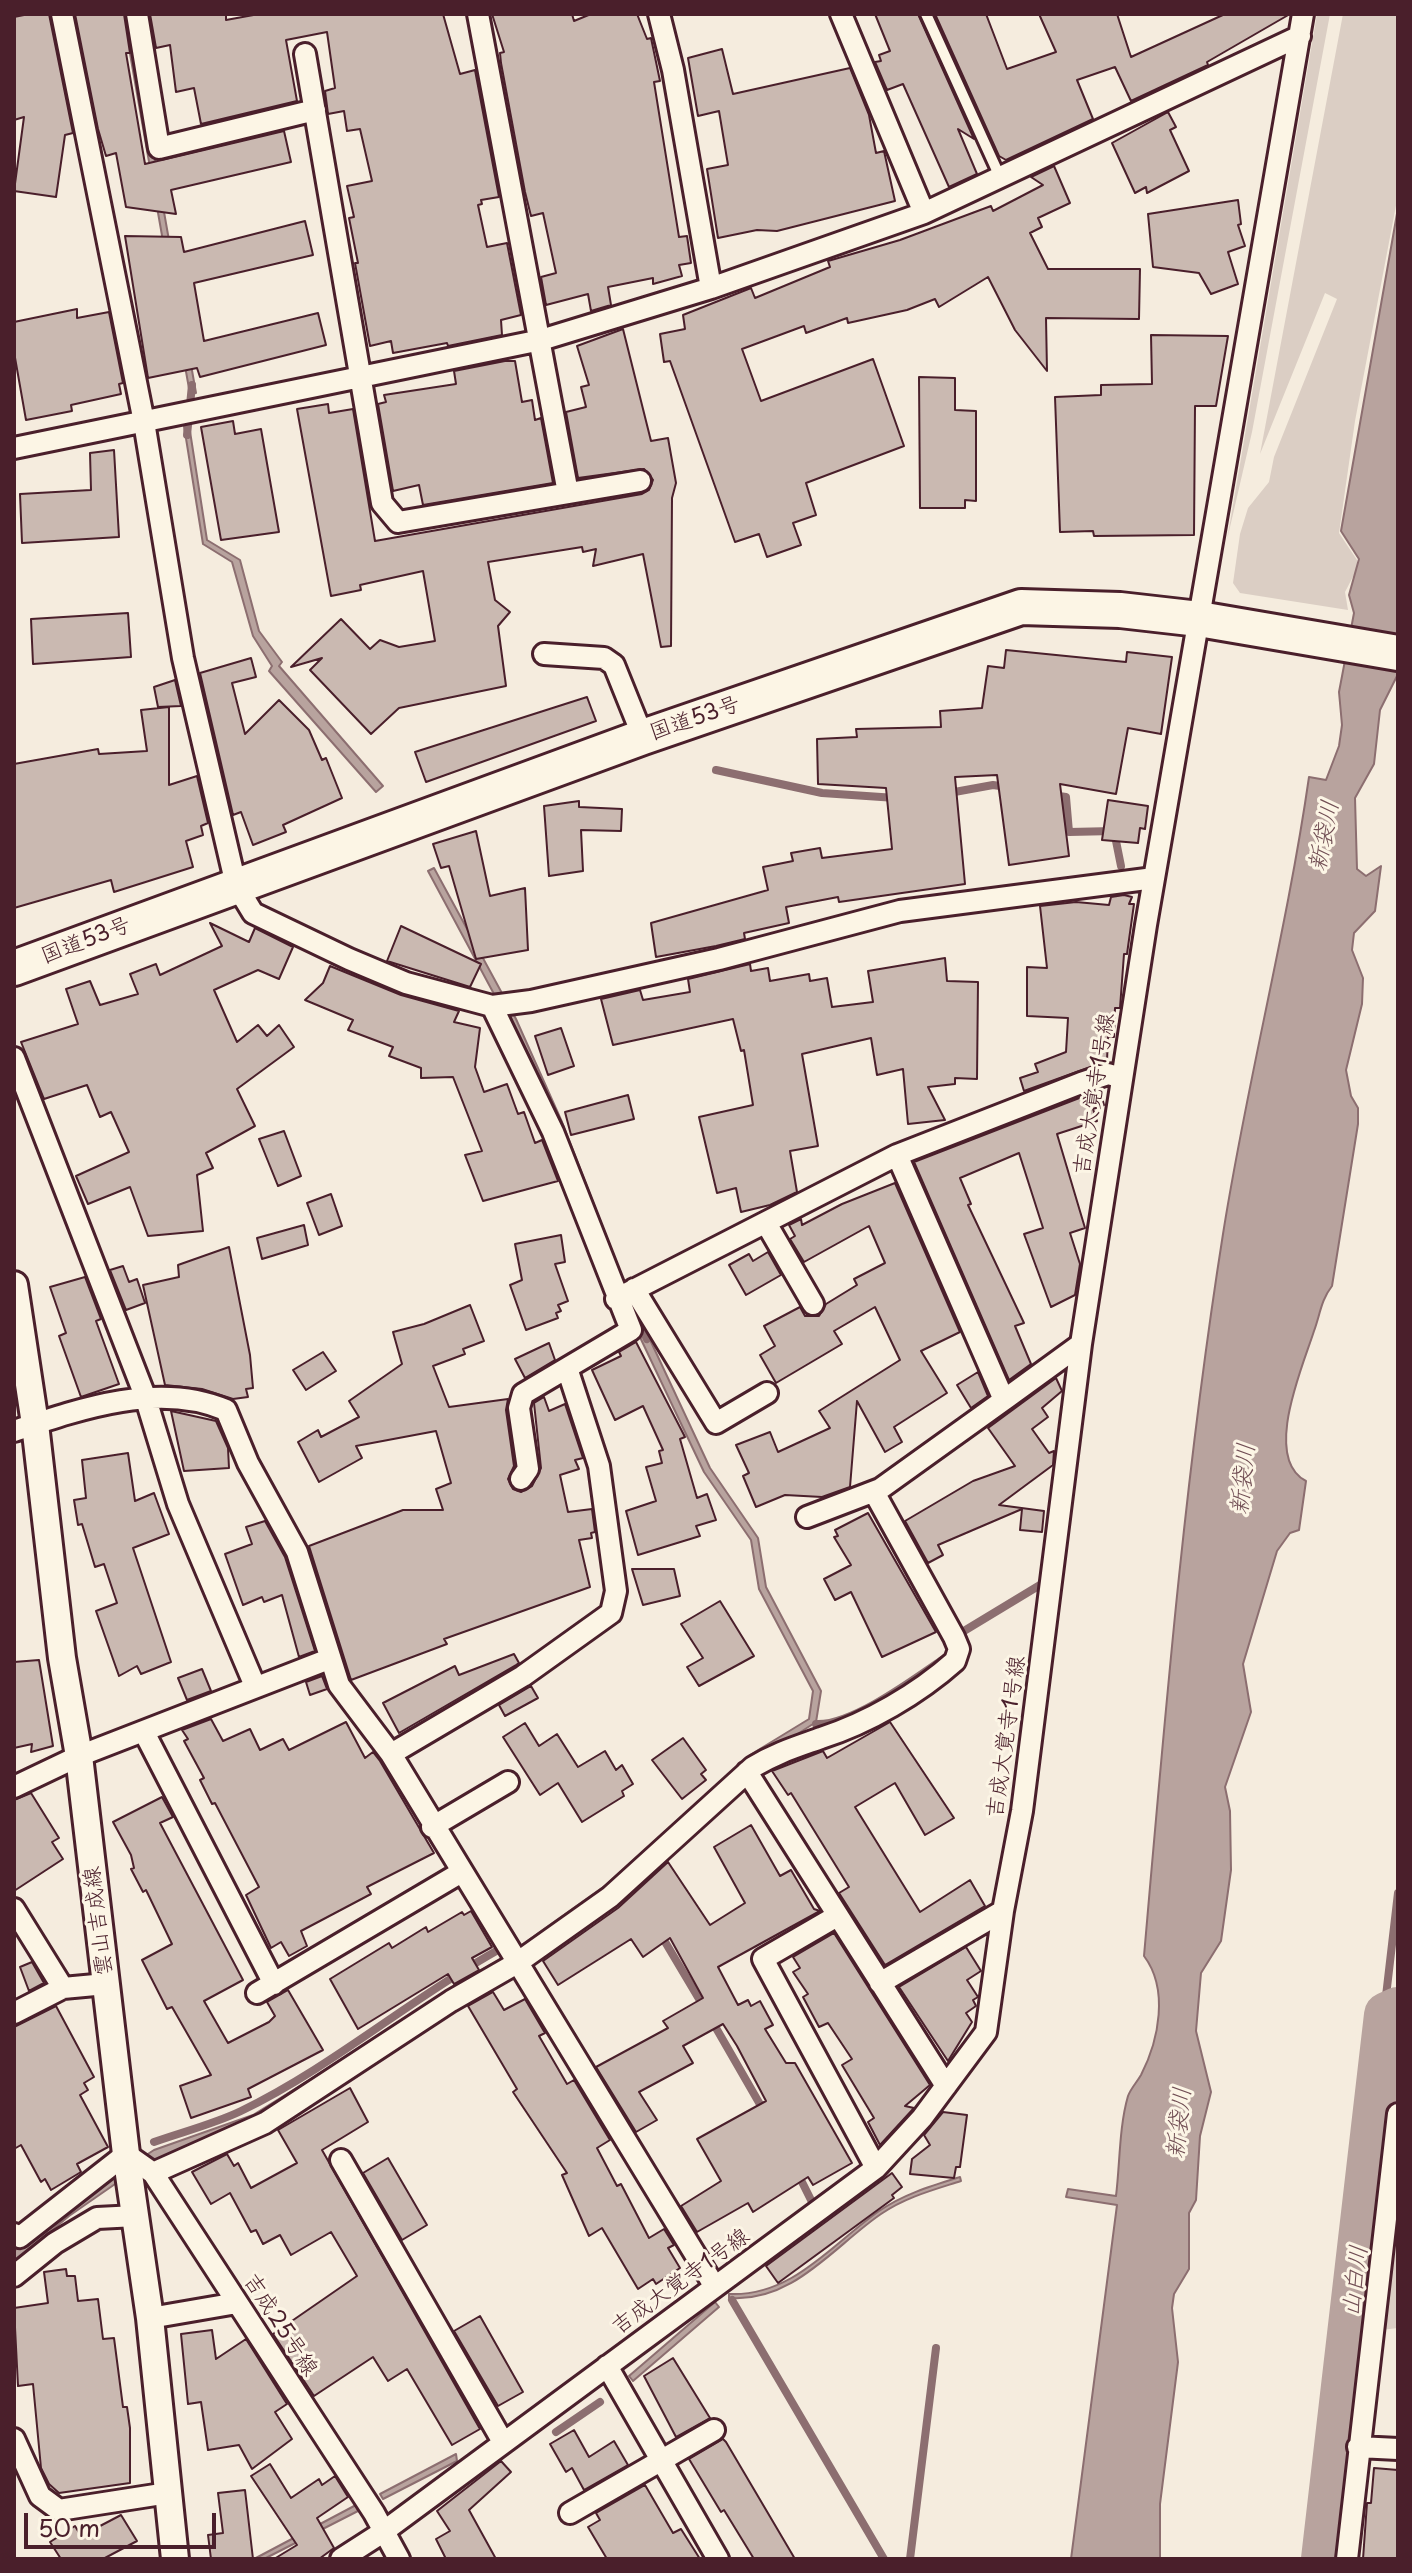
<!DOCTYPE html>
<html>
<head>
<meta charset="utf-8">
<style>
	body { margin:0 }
	#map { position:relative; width:1412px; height:2573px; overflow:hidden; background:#f5ecde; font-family:"Playpen Sans",sans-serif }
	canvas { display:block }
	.frame { position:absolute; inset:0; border:16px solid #4a1f2b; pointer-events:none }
	.scale { position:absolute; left:24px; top:2513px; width:192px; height:36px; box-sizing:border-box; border:4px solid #4a1f2b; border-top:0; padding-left:10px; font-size:24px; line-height:28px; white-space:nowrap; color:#4a1f2b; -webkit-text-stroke:6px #fcf5e5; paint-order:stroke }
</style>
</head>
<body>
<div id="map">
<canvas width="1412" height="2573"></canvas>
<div class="frame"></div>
<div class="scale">50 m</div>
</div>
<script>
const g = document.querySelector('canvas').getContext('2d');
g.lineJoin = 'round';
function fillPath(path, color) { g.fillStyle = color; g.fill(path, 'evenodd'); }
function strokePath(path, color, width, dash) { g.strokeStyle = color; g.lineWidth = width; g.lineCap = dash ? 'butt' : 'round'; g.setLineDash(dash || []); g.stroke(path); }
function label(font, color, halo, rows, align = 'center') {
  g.font = font + ' "Playpen Sans","Klee One",sans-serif'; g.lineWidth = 6; g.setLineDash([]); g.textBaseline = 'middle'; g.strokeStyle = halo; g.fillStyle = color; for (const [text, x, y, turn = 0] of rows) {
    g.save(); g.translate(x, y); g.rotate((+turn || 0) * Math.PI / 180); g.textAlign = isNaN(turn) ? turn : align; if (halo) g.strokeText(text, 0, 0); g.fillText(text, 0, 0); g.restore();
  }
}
fillPath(new Path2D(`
	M1317 14H1330L1252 432 1227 540Z
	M1343 14H1398V195L1355 421 1339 533 1357 560V569L1345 592 1348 610 1240 593 1233 583 1240 534 1248 508 1269 482 1274 457 1337 299 1325 293 1260 454Z
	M1398 2198V2328L1381 2330Z`), '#dbcec4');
const water = new Path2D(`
	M123 14H129L196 393 190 394 185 366Z
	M1398 208V674L1380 710 1374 764 1355 798 1357 869 1366 876 1381 866 1375 911 1354 933 1352 950 1363 978 1362 1004 1346 1070 1351 1096 1358 1108V1124L1332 1286C1321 1300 1320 1315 1314 1331 1303 1366 1262 1458 1306 1481L1299 1530 1290 1533 1277 1551 1243 1664 1251 1712 1225 1787 1230 1811 1231 1870 1221 1941 1201 1973 1196 2031 1211 2092 1200 2136 1196 2200 1189 2213V2269L1174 2294 1172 2308 1178 2362 1160 2504V2559H1071L1117 2205 1066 2197 1068 2189 1116 2196C1120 2164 1119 2127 1128 2096 1131 2088 1137 2082 1141 2075 1159 2040 1169 1989 1144 1956 1165 1715 1185 1474 1223 1234 1247 1081 1287 930 1309 777L1326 780 1339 746 1342 725 1339 692 1354 613 1349 595 1359 559 1341 531Z
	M189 425 207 540 240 560 259 631 282 662 279 666 383 786 376 792 269 671 272 666 253 636 232 562 203 544 184 426Z
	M434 868 516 1019 562 1122 612 1251 605 1254 509 1022 428 871Z
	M645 1329 710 1468 758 1538 766 1587 821 1691 816 1722 756 1761 606 1896 283 2107 141 2166 69 2216 14 2262V2251L81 2197 154 2150 253 2115 401 2023 460 1982 506 1956 606 1885 750 1755 809 1719 813 1691 759 1589 751 1540 704 1472 638 1333Z
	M960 2177 961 2181C933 2190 906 2197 881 2214 834 2246 793 2303 729 2298V2294C792 2297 832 2244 879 2211 904 2194 931 2186 960 2177Z
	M715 2302 719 2307 633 2381 629 2376Z
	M456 2454 457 2461 383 2499 380 2494Z
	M356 2505 358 2511 264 2559H254Z`);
fillPath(water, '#b8a39e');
strokePath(water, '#8c6e70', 2);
strokePath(new Path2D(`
	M187 435 192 385
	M716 770 822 793 896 798
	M949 793 993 785 1007 787
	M1052 795 1066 797 1069 832 1114 831 1121 866
	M633 1308 647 1339
	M959 1634 1040 1585
	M816 1724C851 1726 913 1680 942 1660
	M661 1935 705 2009
	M1387 2015 1386 1996 1398 1893
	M712 2021 765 2113
	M154 2142C182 2132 214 2124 241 2111 332 2067 410 1999 498 1950
	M798 2174 812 2202
	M732 2300 884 2559
	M556 2432 600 2402
	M910 2559 936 2348`), '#8c6e70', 8);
strokePath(new Path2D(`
	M1324 2559 1387 2015 1398 2010`), '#b8a39e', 46);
const building = new Path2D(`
	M29 14H49L73 133 65 135 56 197 14 191 24 117 14 120V17Z
	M75 14H124L130 53H126L145 164 284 131 291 162 171 190 176 214 126 207 116 153 106 156 98 129Z
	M150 14H226V20L259 14H443L460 74 475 70 499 197 481 200 482 204 478 205 487 247 507 243 521 315 501 320 502 335 448 346 447 343 393 353 391 341 370 346 355 263H358L349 218 354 217 347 186 372 181 360 129 347 131 344 111 328 114 325 91 335 88 327 32 286 40 297 101 201 124 194 88 176 92 170 45 156 48Z
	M492 14H572L574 21 591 14H637L647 39 651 38 660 81 654 82 679 237 687 236 691 263 679 265 682 276 653 284V278L608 287 611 305 591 311 588 294 546 305 541 277 556 273 543 213 531 216 525 192 501 63 500 53 504 52Z
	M875 14H918L974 139 958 129 977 174 949 187 903 84 887 90 875 62 881 61 879 55 890 51Z
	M935 14H986L1007 69 1056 52 1039 14H1117L1131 57 1225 14H1290L1207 62 1208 65 1131 101 1115 67 1077 80 1093 119 1006 160 999 156Z
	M722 49 733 94 850 68 869 115 876 153 884 151 895 201 777 231 757 230 718 238 707 169 728 165 719 111 698 116 688 58Z
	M1168 112 1176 127 1170 130 1189 171 1147 193 1146 187 1135 193 1112 143Z
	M1054 166 1070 203 1038 218 1042 227 1030 233 1048 269H1140L1139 319 1046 318 1047 371 1015 330 988 277 939 307 935 299 907 310 848 323 847 318 806 333 804 326 742 349 761 401 873 359 904 446 806 483 816 515 793 523 801 545 767 557 759 534 735 542 670 361 664 362 660 334 685 329 683 315 751 288 755 298 830 267 828 261 900 240 991 206 993 211 1043 185 1031 177Z
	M1238 200 1241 224 1238 225 1245 246 1228 252 1238 284 1211 294 1199 273 1153 267 1148 214Z
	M305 221 313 255 194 283 204 341 318 313 326 345 200 377 197 368 148 378 125 236 181 237 184 252Z
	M77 309V318L109 312 123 383 119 384 121 394 71 405 72 411 26 420 14 352V322Z
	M623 329 651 441 668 438 676 483 672 498 671 646 661 647 643 554 593 566 596 549 583 552 582 547 488 562 495 600 510 612 498 626 506 686 399 708 371 734 310 670 322 658 291 667 341 619 370 649 380 640 399 647 435 641 423 571 360 585 361 590 331 596 297 409 328 404 329 413 353 409 375 541 642 494 649 490 653 480 644 469 578 478 566 412 586 407 581 387 589 385 577 346Z
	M1151 335 1228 336 1216 406H1195L1194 535 1094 536 1093 531 1060 532 1055 397 1101 395V385L1152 384Z
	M505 361H515L522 402 532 400 535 420 541 418 553 483 423 505 419 485 393 491 378 404 386 402 384 395 456 384 454 371Z
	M919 377 955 378V410L976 411V501L965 500V508H920Z
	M233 421 235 434 261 429 279 532 221 540 201 427Z
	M114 450 119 537 22 543 20 494 91 490 90 453Z
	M128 613 131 657 33 664 31 619Z
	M1006 650 1126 662 1127 652 1172 657 1161 734 1128 728 1116 794 1060 784 1069 856 1009 865 997 775 955 777 965 884 839 902 838 897 786 907 789 923 744 933 745 939 716 946 656 957 651 923 768 890 763 867 793 861 791 853 820 848 822 858 892 849 886 788 818 784 817 739 857 737 856 729 941 727 940 711 982 708 988 666 1004 668Z
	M251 658 256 677 232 683 245 734 279 700 309 730 322 760 326 758 342 798 283 825 286 832 253 845 241 812 233 815 200 673Z
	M175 680 181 706 158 707 154 687Z
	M587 697 596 721 426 782 415 752Z
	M169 707V785L197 776 208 823 201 826 203 835 186 841 193 867 114 892 111 880 14 908V764L98 749 99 754 147 751 141 710Z
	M1108 800 1148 806 1145 829 1140 828 1138 843 1102 840Z
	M579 801V807L622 809 621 831 581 830 583 871 549 876 544 806Z
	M476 831 490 896 525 888 528 950 476 959 449 866 441 868 433 844Z
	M1124 895 1132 897 1129 904H1134L1127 954H1124L1120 1008H1115L1114 1037H1108L1107 1061 1024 1091 1020 1078 1038 1072 1035 1064 1066 1052 1068 1018 1027 1016V967L1047 968 1040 906 1076 902 1109 905 1111 897Z
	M210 923 249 942 255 928 293 947 279 979 258 970 214 990 237 1042 258 1025 267 1036 279 1025 294 1047 237 1089 255 1126 206 1153 213 1168 197 1175 203 1231 148 1236 130 1187 88 1204 76 1176 129 1152 111 1112 100 1117 87 1085 44 1099 21 1042 78 1024 66 989 90 981 100 1005 138 994 130 974 156 964 160 975 222 946Z
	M401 926 481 964 470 987 387 961Z
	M945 958 947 981 978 982 977 1079 955 1078V1084L928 1087 945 1120 908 1124 903 1069 877 1075 871 1038 802 1054 818 1146 790 1151 797 1192 770 1205 741 1212 736 1188 717 1193 699 1117 753 1105 744 1050 741 1051 733 1019 613 1045 601 999 640 990 643 1000 690 992 688 979 750 964 751 971 768 968 770 981 809 974 810 981 827 978 832 1007 873 1002 868 971Z
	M330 966 401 995 459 1011 454 1022 480 1028 475 1067 484 1092 507 1084 518 1114 524 1112 535 1143 542 1140 558 1181 483 1201 465 1155 482 1151 453 1077 421 1078V1068L389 1056 393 1047 348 1030 353 1020 305 1000 323 983Z
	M561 1028 574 1066 548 1075 535 1036Z
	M1100 1090 1104 1105 1093 1109 1097 1121 1057 1134 1085 1228 1070 1233 1080 1264 1075 1295 1051 1307 1024 1234 1043 1228 1019 1153 960 1178 971 1204 968 1205 1024 1323 1015 1326 1031 1364 1009 1380 914 1162Z
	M628 1095 634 1119 571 1135 565 1112Z
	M284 1131 301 1176 278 1186 259 1139Z
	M895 1183 960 1332 921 1351 947 1393 894 1427 902 1442 885 1452 857 1401 850 1487 822 1497 785 1495 756 1507 743 1476 749 1473 736 1445 770 1432 778 1452 830 1428 819 1411 900 1360 875 1307 834 1331 842 1344 776 1383 760 1355 775 1346 764 1326 800 1307 805 1316H819L826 1304 857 1285 854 1279 885 1263 869 1226 804 1262 790 1239 795 1236 789 1225 801 1219 802 1225 842 1204Z
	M331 1194 342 1226 319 1235 307 1203Z
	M304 1225 308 1245 262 1259 257 1238Z
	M561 1235 565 1262 555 1264 568 1301 558 1305 561 1311 556 1313 558 1318 526 1330 510 1285 522 1280 515 1244Z
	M229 1247 250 1355 253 1388 246 1389 248 1397 233 1399 202 1389 165 1385 143 1285 179 1277 178 1265Z
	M768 1252 781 1275 746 1295 729 1265 749 1254 753 1261Z
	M123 1266 129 1282 137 1279 145 1303 126 1310 110 1270Z
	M85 1277 101 1319 96 1321 119 1384 81 1397 59 1336 66 1333 50 1287Z
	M470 1305 484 1341 463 1349 465 1354 433 1366 449 1407 508 1399 506 1410 514 1466 508 1479 513 1489 521 1492 532 1486 541 1468 534 1403 544 1397 549 1411 565 1404 583 1458 575 1460 579 1469 560 1475 568 1512 592 1509 595 1532 591 1533 592 1538 579 1540 590 1587 444 1639 447 1644 351 1680 309 1546 403 1510H443L436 1489 451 1483 436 1431 356 1446 362 1458 319 1482 298 1442 318 1430 321 1437 359 1417 349 1401 402 1364 393 1332 424 1324Z
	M636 1342 685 1437 680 1439 697 1498 707 1494 716 1520 696 1526 700 1536 638 1555 626 1511 656 1501 646 1467 662 1463 659 1451 663 1450 643 1406 615 1420 592 1370 621 1356 619 1352Z
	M549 1343 555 1360 525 1378 515 1359Z
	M323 1352 336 1371 306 1390 293 1370Z
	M978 1372 988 1396 971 1408 957 1385Z
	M1056 1378 1062 1391 1042 1408 1048 1417 1032 1429 1049 1453 1054 1451 1053 1465 999 1505 1044 1511 1042 1532 1020 1530 1022 1509 938 1545 943 1555 928 1563 905 1521 973 1481 1015 1466 988 1428Z
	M171 1411 216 1421 228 1448 229 1468 184 1471Z
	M128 1453 135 1501 154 1493 169 1534 133 1548 171 1662 141 1674 137 1666 119 1676 96 1611 117 1603 104 1564 95 1567 82 1524 78 1525 74 1500 86 1498 82 1460Z
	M868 1513 936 1632 882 1657 851 1592 835 1600 824 1579 851 1565 834 1537 838 1536 835 1530Z
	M265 1521 285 1557 315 1651 299 1657 282 1595 264 1602 262 1597 243 1605 225 1554 252 1544 246 1527Z
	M632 1569H674L680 1596 643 1605Z
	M720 1601 754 1656 699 1686 687 1667 703 1658 681 1624Z
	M514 1654 519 1663 516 1665 399 1733 383 1703 455 1666 459 1675Z
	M39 1660 53 1746 31 1752 32 1744 14 1748V1662Z
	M202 1669 211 1691 187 1700 178 1678Z
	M322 1676 327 1689 310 1695 306 1682Z
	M531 1686 538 1698 505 1716 499 1705Z
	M211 1719 223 1741 250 1729 260 1750 283 1739 289 1750 346 1722 365 1758 373 1752 380 1761 434 1853 367 1887 371 1894 301 1931 307 1946 289 1956 281 1942 271 1948 246 1895 259 1887 215 1803 212 1804 200 1780 204 1778 184 1741 188 1739 182 1730Z
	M890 1722 954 1818 925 1835 895 1783 855 1807 920 1912 970 1880 985 1906 885 1965 839 1893 849 1887 791 1793 788 1795 772 1771 823 1751 827 1758Z
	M525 1723 539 1746 557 1734 578 1767 605 1751 616 1770 622 1765 633 1784 622 1791 624 1796 582 1822 558 1783 540 1795 503 1737Z
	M683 1738 706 1770 701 1774 706 1780 682 1799 652 1760Z
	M31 1793 59 1838 52 1842 63 1859 14 1891V1800Z
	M162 1797 173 1817 160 1823 243 1980 204 2001 228 2043 269 2022 275 2016 267 2002 288 1990 323 2050 248 2089 251 2097 191 2118 180 2086 211 2075 172 2007 167 2009 142 1960 172 1944 146 1890 143 1892 131 1869 134 1868 131 1855 113 1822Z
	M751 1825 780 1876 791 1870 814 1909 820 1911 718 1967 738 2005 748 2000 751 2006 760 2001 773 2025 765 2029 786 2063H795L852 2163 813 2185 808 2177 753 2212 748 2203 697 2232 681 2206 721 2181 697 2139 766 2101 737 2046 723 2024 683 2046 693 2063 639 2092 657 2120 636 2132 596 2067 668 2028 663 2021 703 1998 670 1938 643 1957 631 1939 558 1985 543 1961 618 1908 668 1862 710 1925 745 1903 714 1847Z
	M471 1911 492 1947 472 1958 479 1970 454 1984 448 1974 358 2029 330 1979 389 1943 392 1948 426 1927 428 1932 462 1912 464 1915Z
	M834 1933 930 2085 905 2106 914 2108 880 2145 868 2122 874 2118 842 2065 852 2059 828 2023 819 2027 803 1997 808 1994 793 1972 800 1968 793 1957Z
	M966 1947 981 1971 967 1980 978 1997 973 2000 976 2006 966 2013 972 2022 948 2061 899 1987Z
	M32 1962 44 1983 29 1991 20 1967Z
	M493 1992 504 2010 525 1999 545 2033 539 2036 567 2084 574 2080 610 2140 597 2148 617 2186 621 2184 649 2238 664 2229 674 2245 668 2248 680 2268 656 2284 653 2279 638 2289 602 2228 589 2236 562 2175 567 2173 513 2092 517 2089 468 2006Z
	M56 2006 94 2077 84 2083 88 2090 80 2095 108 2147 77 2164 81 2172 51 2190 45 2179 41 2182 21 2145 14 2149V2027Z
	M350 2088 368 2122 322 2150 480 2429 452 2445 407 2369 388 2381 373 2357 314 2396 273 2334 357 2276 331 2232 291 2255 280 2235 263 2244 256 2230 251 2232 230 2193 211 2204 192 2172 227 2154 234 2166 238 2163 251 2188 297 2163 278 2130Z
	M943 2112 967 2115 960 2167H956L954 2178 910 2174 912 2159 930 2145 924 2135Z
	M388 2158 427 2225 402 2240 363 2173Z
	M892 2173 902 2187 892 2195 894 2198 778 2283 766 2266Z
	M66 2269 67 2276H75L78 2301 98 2299 103 2339 114 2338 123 2407H127L130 2428V2483L59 2493 49 2484 41 2468 33 2384 18 2386 14 2308 48 2303 44 2272Z
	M480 2316 523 2392 498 2406 454 2331Z
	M212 2330 216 2359 246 2339 287 2404 275 2412 292 2439 252 2469 239 2445 208 2450 201 2402 188 2404 181 2334Z
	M673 2358 710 2418 676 2437 644 2376Z
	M574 2430 589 2457 614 2441 628 2465 584 2490 572 2468 566 2472 550 2444Z
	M723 2439 726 2442 795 2559H754L724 2510 721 2512 689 2459Z
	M501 2461 511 2472 469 2510 496 2559H446L436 2539 450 2531 437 2511Z
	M270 2464 291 2498 319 2479 322 2485 335 2476 348 2497 317 2518 334 2548 319 2559H274L297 2545 251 2476Z
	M1374 2468 1398 2470V2559H1363L1367 2503H1371Z
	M645 2485 673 2533 681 2529 700 2559H607L588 2527 600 2520 596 2513Z
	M245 2490 253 2559H211L208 2535 223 2533 218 2493Z
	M121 2515 137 2541 103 2559H61L50 2542 75 2526 81 2536Z`);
fillPath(building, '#cab9b1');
strokePath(building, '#4a1f2b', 2);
const service = new Path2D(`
	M926 14 1000 177`);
const minor = new Path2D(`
	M62 14 144 422 183 658 236 885 253 913 349 959 406 983 492 1006 531 1001 719 959 900 911 1154 878
	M137 14 159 148 315 110
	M478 14 568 493
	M659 14 673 70 711 288
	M841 14 924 213
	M305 54 382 503 398 522 640 481
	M14 448 541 340 711 288 924 213 1300 36
	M544 654 604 658 614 665 643 737
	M492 1006 553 1132 631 1330 523 1394 519 1408 528 1469 521 1479
	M14 1058 145 1396 178 1504 255 1686
	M897 1155 1081 1083 1108 1074 1122 1078
	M766 1223 813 1304
	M634 1289 716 1423 767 1393
	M616 1299 897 1155 1004 1400 1081 1344
	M14 1431C79 1409 159 1381 226 1410L248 1463 297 1552 339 1685 391 1754 715 2287
	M807 1517 880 1489 1004 1400
	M145 1734 274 1984
	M391 1754 523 1676 611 1613 616 1591 599 1466 567 1368
	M747 1772 946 2086
	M14 1787 79 1756 329 1659
	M432 1827 508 1782
	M14 1909 63 1988 106 1984
	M837 1916 763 1959 876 2168
	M880 1983 1003 1911
	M257 1993 460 1873
	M14 2013 63 1988
	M341 2160 503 2442
	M153 2173 265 2123 451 2001 517 1963 610 1897 753 1767C776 1753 796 1747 821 1738 868 1723 918 1694 955 1661L959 1649 954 1637 874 1492
	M14 2234 20 2237 126 2154 153 2173 374 2513 399 2559
	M14 2276 55 2243 97 2218 136 2216
	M150 2318 237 2303
	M607 2366 718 2559
	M14 2439 40 2496 59 2510 168 2493
	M1358 2447 1398 2449
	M570 2513 714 2430
	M341 2559 383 2532 876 2168 922 2118 986 2032 1003 1911 1022 1811 1081 1344 1146 925 1303 14
	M1347 2559 1398 2114`);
const tertiary = new Path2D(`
	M14 1285 35 1424 62 1658 79 1756 126 2154 150 2318 175 2559`);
const trunk = new Path2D(`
	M14 968 643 737 1021 607 1120 610 1199 619 1398 653`);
strokePath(service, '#4a1f2b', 16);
strokePath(minor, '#4a1f2b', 26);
strokePath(tertiary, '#4a1f2b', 32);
strokePath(trunk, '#4a1f2b', 40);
strokePath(service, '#fcf5e5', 10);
strokePath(minor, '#fcf5e5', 20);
strokePath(tertiary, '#fcf5e5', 26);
strokePath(trunk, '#fcf5e5', 34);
label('22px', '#4a1f2b', '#fcf5e5', [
	["国道53号",695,719,-19],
	["国道53号",86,941,-21],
	["吉成大覚寺1号線",1095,1094,-81],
	["吉成大覚寺1号線",1007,1737,-82],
	["雲山吉成線",99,1921,-97],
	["吉成大覚寺1号線",681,2282,-36],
	["吉成25号線",280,2325,57]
]);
label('italic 24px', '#704d53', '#fcf5e5', [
	["新袋川",1325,836,-79],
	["新袋川",1244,1479,-84],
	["新袋川",1180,2123,-84],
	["山白川",1356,2281,-83]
]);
</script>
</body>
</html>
